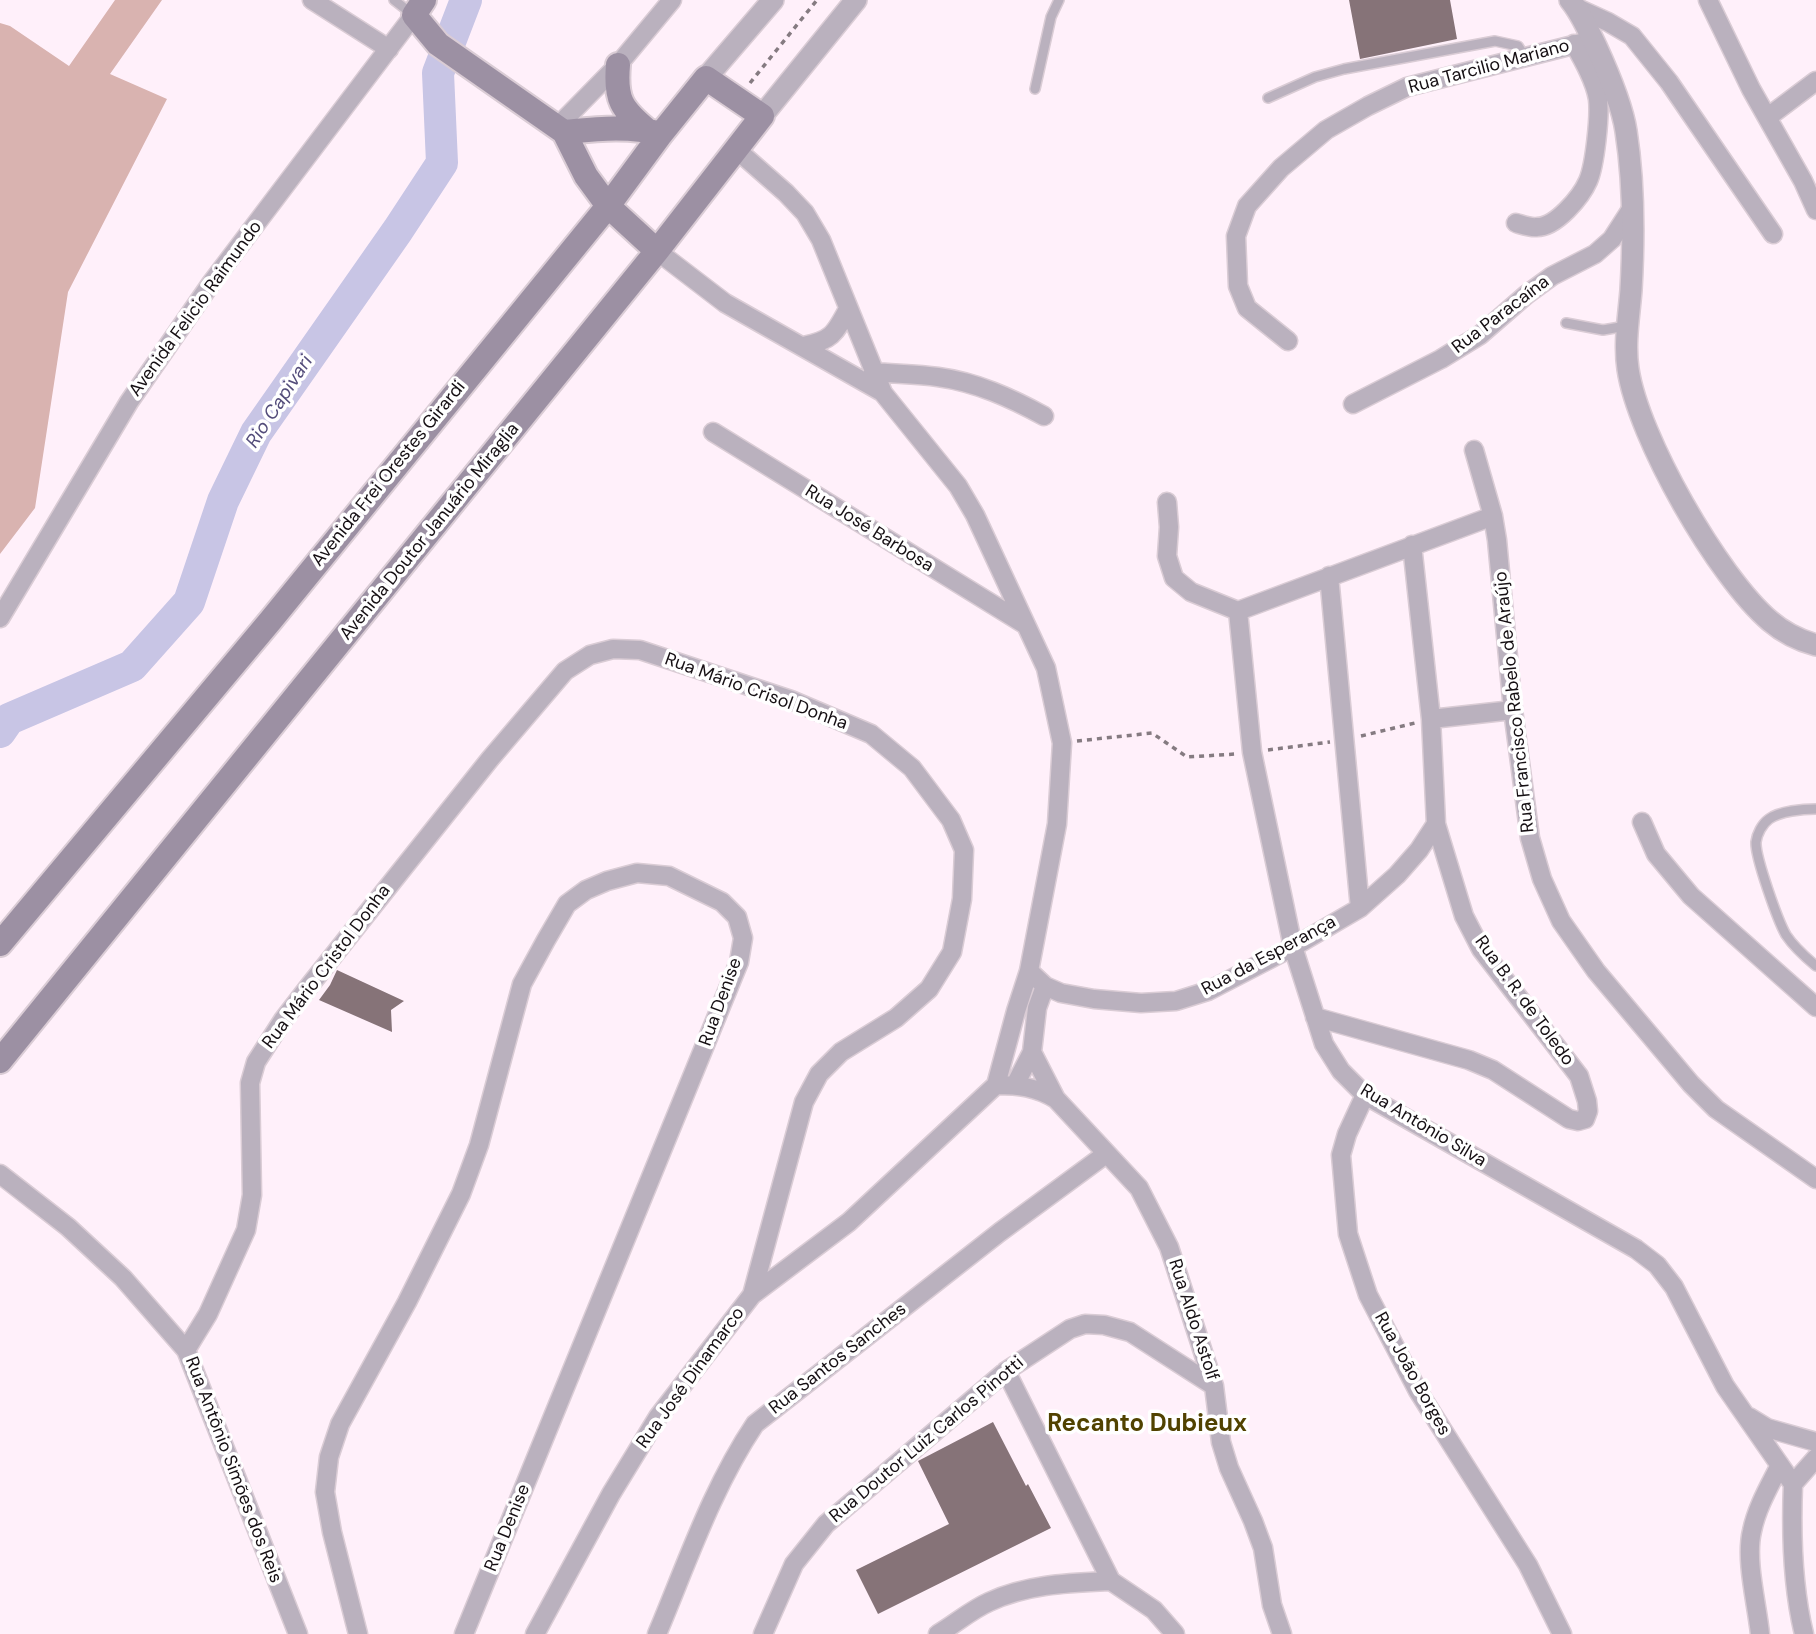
<!DOCTYPE html>
<html>
<head>
<meta charset="utf-8">
<style>
	body { margin:0 }
	canvas { display:block; background:#fff0fa }
</style>
</head>
<body>
<canvas width="1816" height="1634"></canvas>
<script>
const g = document.querySelector('canvas').getContext('2d');
g.lineJoin = 'round';
function fillPath(path, color) { g.fillStyle = color; g.fill(path, 'evenodd'); }
function strokePath(path, color, width, dash) { g.strokeStyle = color; g.lineWidth = width; g.lineCap = dash ? 'butt' : 'round'; g.setLineDash(dash || []); g.stroke(path); }
function label(font, color, halo, rows, align = 'center') {
  g.font = font + ' "DM Sans",sans-serif'; g.lineWidth = 7; g.setLineDash([]); g.textBaseline = 'middle'; g.strokeStyle = halo; g.fillStyle = color; for (const [text, x, y, turn = 0] of rows) {
    g.save(); g.translate(x, y); g.rotate((+turn || 0) * Math.PI / 180); g.textAlign = isNaN(turn) ? turn : align; if (halo) g.strokeText(text, 0, 0); g.fillText(text, 0, 0); g.restore();
  }
}
fillPath(new Path2D(`
	M115 0H162L110 74 167 99 68 292 35 508 0 554V23L10 26 69 66Z`), '#d9b3b0');
strokePath(new Path2D(`
	M0 732 9 719 132 666 189 602 223 501 256 433 398 230 442 163 438 73 466 0`), '#c8c5e5', 32);
fillPath(new Path2D(`
	M1349 0H1450L1457 39 1360 59Z
	M337 970 404 1001 391 1010 392 1032 319 1000 330 985Z
	M993 1422 1026 1486 1028 1484 1051 1528 878 1614 856 1570 949 1524 918 1461Z`), '#867378');
const service = new Path2D(`
	M394 0 412 14
	M1035 89 1051 17 1059 0
	M1268 98 1315 77 1344 69 1495 41 1518 46 1525 57
	M1566 323 1603 330 1626 326
	M1816 809C1803 809 1780 811 1769 819 1762 824 1757 834 1756 842 1755 857 1778 921 1786 935 1794 947 1804 956 1816 966`);
const minor = new Path2D(`
	M312 0 389 49
	M1708 0 1751 89 1803 181 1816 210
	M1577 8 1608 22 1632 36 1669 82 1773 234
	M1768 117 1816 81
	M557 127 618 65 672 0
	M737 150 786 193 805 213 821 240 883 393 958 486 975 515 1046 668 1062 743 1057 824 1029 971 1016 1011 996 1085
	M1516 223C1523 225 1531 228 1537 227 1556 227 1581 197 1588 181 1595 165 1600 116 1598 99 1595 81 1583 60 1574 44
	M657 251 725 303 882 392
	M1288 341 1247 308 1238 286 1236 236 1247 206 1281 168 1326 130 1368 106 1407 87 1593 40
	M803 346C831 341 835 334 848 309
	M873 372C894 374 917 374 938 377 976 382 1011 398 1044 416
	M1353 404 1441 359 1480 335 1526 295 1552 276 1595 254 1612 239 1632 208
	M713 432 1026 625
	M1474 450 1493 516 1497 540 1513 710 1530 838 1542 879 1561 921 1596 971 1691 1084 1716 1109 1816 1179
	M1167 502 1169 527 1167 556 1174 578 1191 592 1238 611 1493 516
	M1329 576 1360 908
	M1238 611 1252 752 1293 947 1324 1044 1341 1071 1365 1095 1636 1249 1657 1265 1674 1287 1725 1386 1793 1484
	M0 618 129 402 212 282 414 15
	M1431 719 1513 710
	M1642 822 1656 854 1691 896 1816 1007
	M1029 971 1045 986 1061 993 1094 999 1141 1003 1176 1001 1208 991 1293 947 1360 908 1397 875 1419 850 1436 824
	M1315 1017 1469 1060 1493 1070 1569 1119 1578 1121 1585 1119 1588 1111 1587 1101 1579 1076 1481 949 1464 916 1436 824 1431 719 1412 545
	M1032 1052 1056 1099
	M996 1085C1019 1085 1036 1087 1056 1099L1139 1188 1169 1247 1214 1386 1221 1442 1229 1468 1253 1521 1263 1548 1272 1605 1282 1634
	M1015 1085 1032 1052 1037 1008 1045 986
	M1365 1095 1347 1134 1341 1155 1348 1234 1368 1295 1418 1391 1528 1565 1562 1634
	M0 1174 68 1227 123 1278 186 1350 298 1634
	M186 1350 208 1314 246 1230 252 1195 250 1083 256 1062 283 1020 310 985 490 759 565 671 590 655 613 649 640 650 791 700 871 734 912 768 951 820 964 850 962 899 952 952 929 989 896 1018 841 1052 819 1074 804 1102 752 1295
	M1006 1371 1111 1581 1154 1610 1175 1634
	M1749 1417 1767 1428 1816 1442
	M1793 1484C1791 1534 1792 1585 1804 1634
	M1793 1484 1816 1458
	M358 1634 332 1532 325 1492 329 1457 340 1424 407 1302 461 1194 479 1145 522 984 546 940 567 904 586 890 607 881 637 873 669 876 722 902 737 917 743 938 739 962 464 1634
	M535 1634 611 1494 658 1417 752 1295 849 1222 996 1085
	M657 1634C687 1563 712 1488 755 1424L1000 1232 1106 1154
	M763 1634 794 1564 826 1524 1006 1371 1070 1329 1085 1324 1104 1325 1130 1332 1214 1386
	M938 1634C955 1624 971 1610 989 1602 1028 1584 1069 1583 1111 1581
	M1760 1634C1757 1604 1745 1560 1752 1531 1757 1507 1769 1487 1780 1465`);
const tertiary = new Path2D(`
	M1570 0C1581 13 1588 30 1596 46 1607 70 1622 104 1626 131 1634 182 1634 238 1631 290 1629 316 1624 343 1628 369 1638 437 1718 577 1770 621 1784 633 1798 640 1816 645
	M706 78 773 0
	M762 116 856 0`);
const secondary = new Path2D(`
	M424 0 414 15 438 44 564 132 586 176 608 206 657 251
	M618 65C615 99 621 109 648 131
	M564 132C596 129 629 125 661 134
	M0 944 271 620 608 206 661 134 706 78 762 116 657 251 0 1061`);
strokePath(service, '#daccd5', 12);
strokePath(minor, '#daccd5', 21);
strokePath(tertiary, '#daccd5', 24);
strokePath(secondary, '#daccd5', 28);
strokePath(new Path2D(`
	M750 83 817 0
	M1361 736 1415 723
	M1077 741 1152 733 1187 757 1236 754
	M1268 750 1330 742`), '#857b81', 3.5, [5, 5]);
strokePath(service, '#bab1be', 9);
strokePath(minor, '#bab1be', 18);
strokePath(tertiary, '#bab1be', 21);
strokePath(secondary, '#9c90a3', 24);
label('18px', '#150f13', '#fff', [
	["Rua Tarcilio Mariano",1489,67,-15],
	["Avenida Felicio Raimundo",196,309,-54],
	["Rua Paracaína",1501,315,-37],
	["Avenida Frei Orestes Girardi",389,474,-51],
	["Rua José Barbosa",869,529,32],
	["Avenida Doutor Januário Miraglia",430,532,-51],
	["Rua Mário Crisol Donha",756,692,20],
	["Rua Francisco Rabelo de Araújo",1515,702,-96],
	["Rua da Esperança",1269,956,-28],
	["Rua Mário Cristol Donha",327,967,-53],
	["Rua B. R. de Toledo",1524,1001,54],
	["Rua Denise",721,1002,-70],
	["Rua Antônio Silva",1423,1126,31],
	["Rua Aldo Astolf",1193,1320,72],
	["Rua Santos Sanches",838,1359,-38],
	["Rua João Borges",1412,1374,61],
	["Rua José Dinamarco",691,1378,-54],
	["Rua Doutor Luiz Carlos Pinotti",927,1440,-40],
	["Rua Antônio Simões dos Reis",233,1470,69],
	["Rua Denise",508,1528,-68]
]);
label('italic 19px', '#534c7a', '#fff', [
	["Rio Capivari",280,402,-57]
]);
label('bold 24px', '#514200', '#fff', [
	["Recanto Dubieux",1147,1425]
]);
</script>
</body>
</html>
